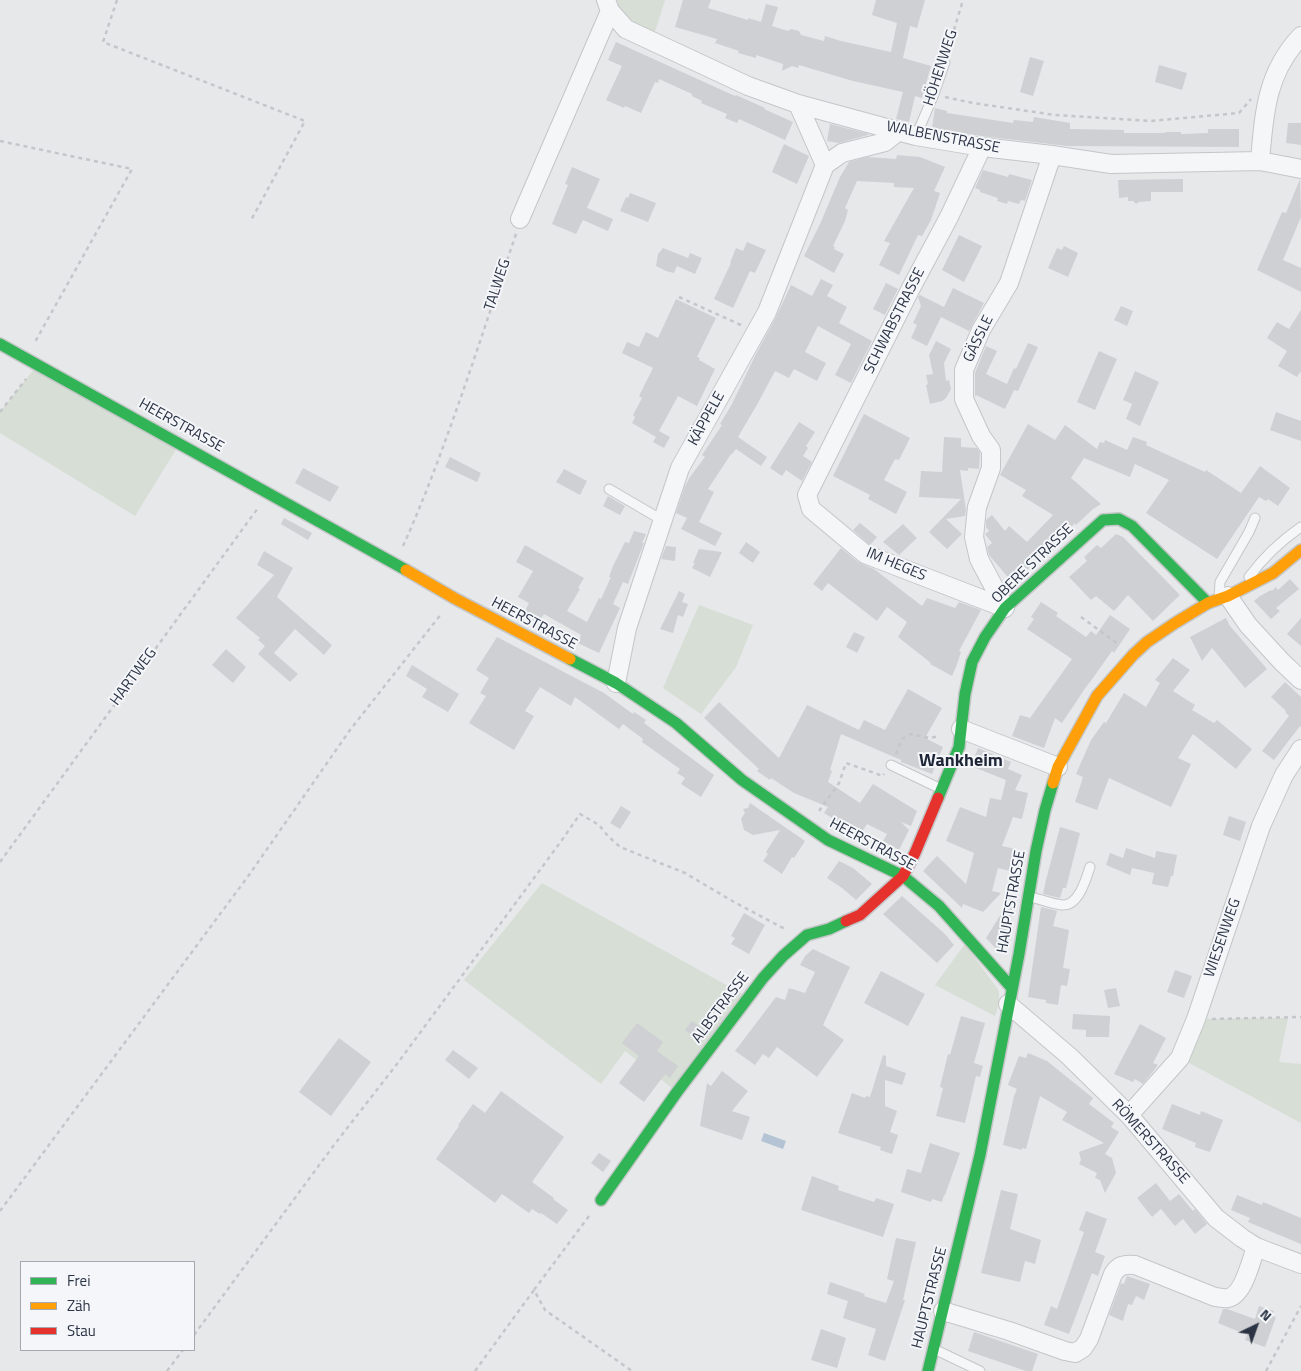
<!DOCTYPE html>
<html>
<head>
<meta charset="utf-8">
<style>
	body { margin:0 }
	#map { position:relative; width:1301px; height:1371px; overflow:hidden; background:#e6e8ea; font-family:"Titillium Web",sans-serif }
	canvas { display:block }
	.legend { position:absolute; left:20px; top:1261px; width:175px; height:90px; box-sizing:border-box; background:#f4f6f9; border:1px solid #a4a8b1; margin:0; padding:6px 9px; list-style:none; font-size:15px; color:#2b3445 }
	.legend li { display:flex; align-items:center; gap:10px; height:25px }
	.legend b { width:25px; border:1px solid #a4a8b1 }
	.north { position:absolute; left:1231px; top:1301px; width:50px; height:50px; -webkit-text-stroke:4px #f4f6f9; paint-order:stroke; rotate:42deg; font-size:14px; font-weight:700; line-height:20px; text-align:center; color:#2b3445 }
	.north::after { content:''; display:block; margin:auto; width:18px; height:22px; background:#2b3445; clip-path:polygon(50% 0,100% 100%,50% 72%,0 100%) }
</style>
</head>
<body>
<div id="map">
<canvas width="1301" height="1371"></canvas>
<ul class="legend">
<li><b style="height:6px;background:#30b455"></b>Frei</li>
<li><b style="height:6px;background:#ff9f0a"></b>Zäh</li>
<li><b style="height:6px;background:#e5322d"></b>Stau</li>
</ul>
<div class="north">N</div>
</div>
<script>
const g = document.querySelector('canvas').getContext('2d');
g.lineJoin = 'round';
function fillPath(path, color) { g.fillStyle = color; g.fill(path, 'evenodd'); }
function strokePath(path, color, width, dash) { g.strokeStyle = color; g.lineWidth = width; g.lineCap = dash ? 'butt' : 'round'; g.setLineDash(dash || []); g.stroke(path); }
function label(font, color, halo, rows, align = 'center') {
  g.font = font + ' "Titillium Web",sans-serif'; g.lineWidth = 4; g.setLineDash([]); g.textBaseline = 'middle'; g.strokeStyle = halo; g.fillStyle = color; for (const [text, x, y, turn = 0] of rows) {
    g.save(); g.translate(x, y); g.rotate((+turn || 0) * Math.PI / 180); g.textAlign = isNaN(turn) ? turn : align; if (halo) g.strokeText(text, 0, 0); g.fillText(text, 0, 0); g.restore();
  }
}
fillPath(new Path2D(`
	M606 0H665L652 41Z
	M38 364 180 443 135 516 0 433V412Z
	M699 605 753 625 736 667 701 714 663 688Z
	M542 883 748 997 677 1092 625 1051 601 1084 464 980Z
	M965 944 999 991V1003L995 1016 935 985Z
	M1288 1018 1279 1062 1301 1064V1123L1180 1058 1196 1019Z`), '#d6ded6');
fillPath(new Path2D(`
	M764 1133 786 1141 783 1149 761 1141Z`), '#b4c4d5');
fillPath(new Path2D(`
	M683 0H711L708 8 748 20V18L761 22 766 4 778 7 772 26 788 31 791 29 799 31 801 35 824 41 825 36 841 41 891 52 897 23 872 15 876 0H925L917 28 910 26 903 58 931 66 922 98 915 96 909 122 896 119 903 92 853 81 799 65 798 68 792 66 782 71 783 64 756 55V58L738 53 739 51 715 43 717 39 675 27Z
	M616 42 735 96 736 95 765 108 764 109 793 122 785 140 739 119 737 123 725 118 727 114 701 103 702 101 692 96V94L659 79 658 83 655 82 641 113 625 106 624 108 606 100 622 66 608 60Z
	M1030 57 1044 61 1033 96 1020 92Z
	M1159 65 1187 73 1182 90 1155 82Z
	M935 108 947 111V113L1013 123 1014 120 1033 122 1034 117 1070 123V129L1124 130V133H1166L1165 132H1181V134L1208 133V129H1239V147L1067 146 981 136 932 128Z
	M1288 123H1301V145L1286 143Z
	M830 124 869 134 868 135 839 143 827 141Z
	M784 144 809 156 797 184 772 172Z
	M897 155 920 157 945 167 934 191 940 193 931 220 922 236 918 235 899 275 879 265 890 243 884 241 914 188 894 187V183L857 181 845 208 848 210 845 221 833 246 835 247 834 249 844 254 834 273 804 256 820 224 840 177 849 162 867 157 896 159Z
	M572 167 600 179 587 208 613 219 608 231 583 220 576 234 552 224 568 185 565 184Z
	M983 170 1008 177 1009 174 1032 180 1025 201 1021 200 1019 204 1008 201 1007 204 997 201 998 198 980 192V190L975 188Z
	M1183 179V192H1151V201L1139 202 1136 204 1133 201H1128V197L1119 198 1118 180Z
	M1300 179 1301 217 1283 260 1301 268V292L1257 270 1282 212 1286 213Z
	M630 193 656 203 648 222 620 211 626 197 628 198Z
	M959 235 982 246 964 282 942 270Z
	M747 242 766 250 755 273 750 271 733 308 714 299 731 263H730L736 248 743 251Z
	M1064 246 1078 253 1068 277 1048 268 1057 248 1062 250Z
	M663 248 688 258 690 253 702 258 695 274 677 266 674 273 666 271 656 266 658 254Z
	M821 279 833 285 827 296 847 307 839 323 872 341 851 383 835 375 851 344 818 326 805 352 826 363 817 381 794 369 789 378 775 371 758 403 738 437 767 457 761 466 736 449 732 454H731L708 489 714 492 699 522 722 533 715 546 681 529 687 518 676 513 685 486 690 477 705 457 702 455 722 425 720 424 732 404 756 354 776 317 791 285 812 296Z
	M886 283 898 289 885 315 873 309Z
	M953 288 984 303 969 331 941 317 927 346 911 338 917 325 913 323 921 306 918 297 920 295 944 307Z
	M676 299 716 318 697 357 700 358 699 360 715 369 697 406 678 396 659 431 670 437 664 448 653 442 656 437 632 423 635 417 633 415 642 398 639 396 653 368 622 353 627 342 639 347 646 332 658 338Z
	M1121 306 1133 311 1127 326 1114 320Z
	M1301 310V371L1297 377 1278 366 1287 351 1267 338 1277 322 1289 329Z
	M936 341 951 349 944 363 946 381 949 380 951 389 946 398 942 401 930 404 926 385 928 384 926 375 933 374 929 355Z
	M1028 343 1038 347 1018 391 1014 390 1005 409 976 395 975 397V373L986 346 997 351 986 374 1007 384 1014 368 1016 369Z
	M1099 351 1117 359 1095 410 1077 402Z
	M1135 371 1159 382 1140 426 1126 419 1132 404 1123 400Z
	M1276 412 1301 421V441L1270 430Z
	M864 414 910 438 899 460 895 459 884 480 907 492 896 514 868 499 870 495 833 476Z
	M799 422 815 432 806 446 808 448 803 456 812 462 802 481 786 470 782 476 770 468Z
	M1028 424 1055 440 1065 425 1097 449 1100 442 1104 443 1105 440 1127 450 1133 437 1147 442 1146 445 1205 472 1206 470 1241 493 1260 466 1290 488 1278 506 1268 499 1266 501 1259 497 1217 559 1146 513 1169 480 1135 464 1130 477 1084 458 1071 478 1101 504 1093 509 1076 525 1075 523 1049 550 1044 545 1026 564 1029 568 1012 582 989 555 987 547 992 543 985 534 989 531 986 527V520L992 515 1005 531 1009 526 1027 542 1053 515 1022 496 1026 490 1000 475Z
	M944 437 961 438V447L977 448 980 453 979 469 968 468V471L960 470 966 510 965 516 946 519 962 534 947 549 929 532 961 499 919 497 921 471 942 472Z
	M450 457 481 473 477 482 445 467Z
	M303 468 339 487 330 502 295 483Z
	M564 469 587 481 580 495 556 482Z
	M608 496 625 506 620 515 603 506Z
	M284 518 312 533 308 540 281 524Z
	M860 523 877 537 870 545 853 530Z
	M903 524 917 538 899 555 883 542Z
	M634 531 646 534 642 543H644L628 584 623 582 613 604 620 608 599 653 578 643 581 635 544 614 538 623 523 615 529 603 518 597 533 571 516 562 525 545 584 578 578 588 580 589 567 611 587 622 599 598 601 599 611 577H609L613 566 625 542 629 543Z
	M1116 534 1123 537 1180 595 1153 621 1128 595 1114 611 1096 596 1091 600 1069 577 1087 561 1084 557 1097 545 1101 548Z
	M746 542 760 552 753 563 739 553Z
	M666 546 676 547 675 561 661 559Z
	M841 548 858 562 874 569 922 606 927 598 955 608 959 602 981 610 959 651 961 652 956 667 952 676 930 664 931 663 898 637 907 622 887 607 877 621 828 583 822 591 813 584Z
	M699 549 722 552 710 577 692 568 695 563H693Z
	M264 551 293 568 277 597 332 645 324 655 295 629 274 653 298 674 290 682 258 654 265 646 258 640 260 638 236 618 274 575 257 565Z
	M1290 579 1299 589 1276 608 1280 611 1271 619 1254 601 1260 596 1271 590 1272 591 1276 587 1278 590Z
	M679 591 685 594 682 602 688 604 683 617 678 615 673 633 660 629Z
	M1041 602 1058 613 1056 616 1086 637 1091 631 1096 635 1110 615 1130 629 1114 653 1112 651 1093 678 1086 687 1062 723 1055 718 1044 748 1012 736 1020 715 1030 718 1072 659 1027 629 1034 619 1031 617Z
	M1226 618 1230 626 1267 669 1245 688 1212 648 1202 661 1190 637Z
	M1301 618V646L1287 634Z
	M854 632 865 637 857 653 846 647Z
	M497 637 604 693 633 714 634 712 646 720 644 723 714 775 701 797 681 784 685 778 677 773 680 769 642 742 643 739 623 724 619 729 575 697 571 706 540 687 525 711 534 716 514 750 469 723 486 696 480 693 489 678 476 670Z
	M226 649 246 667 233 683 212 665Z
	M1173 658 1190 670 1173 691 1195 705 1192 710 1214 723 1217 720 1252 749 1236 769 1193 734 1178 758 1191 764 1171 807 1109 778 1097 810 1075 802 1083 777 1076 774 1091 740 1104 722 1106 723 1124 693 1146 707 1160 683 1155 680Z
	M412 665 459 694 448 712 422 697 427 689 406 676Z
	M1285 682 1301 697V727L1300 726 1274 760 1262 751 1289 716 1285 712 1286 711 1271 697Z
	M908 689 942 708 925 738 943 747 932 774 901 762V760L841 734 830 770 832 771 828 782 860 803 873 784 917 811 911 826 901 822 909 830 899 850 883 841 887 834 867 824 860 835 824 813 828 807 794 793 771 778 770 780 757 771 759 769 704 718 719 702 779 758 807 705 859 730 864 720 885 730Z
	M978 748 1011 762 1008 769 1022 775 1015 790 1028 793 1022 819 1013 817 1002 846 1015 849 1010 871 998 868 992 891 1001 893 983 912 963 904 962 908 923 871 937 856 966 884 974 853 946 841 960 807 986 817 990 798 1001 800 1006 780 971 766Z
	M750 803 805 841 794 858 792 857 782 874 763 861 768 854 766 852 780 830 753 835 744 830 741 819 745 813 743 809 748 808Z
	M621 806 631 812 620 829 610 823Z
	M1229 816 1246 822 1240 841 1223 835Z
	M1060 827 1080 833 1066 888H1063L1060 898 1043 894 1046 880Z
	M1126 848 1155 858 1156 851 1177 855 1173 876H1171L1168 887 1152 884 1154 873 1132 868 1130 875 1106 865 1110 853 1123 858Z
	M839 861 853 868 872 884 856 900 842 888 827 878Z
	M1013 895H1014L1011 917 1003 940 1006 943 1001 954 986 938Z
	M902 896 945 934 954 945 937 963 883 914Z
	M1041 907 1057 911 1053 926 1069 930 1063 968 1070 969 1067 986 1061 985 1058 1005 1046 1003V1000L1028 997Z
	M744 913 765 925 749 954 731 944 735 938 731 936Z
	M813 949 850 967 823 1025 844 1040 817 1077 777 1047 769 1058 763 1054 755 1065 735 1051 776 997 785 1000 789 988 805 993 815 972 800 965 805 956Z
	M1175 970 1192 976 1184 998 1167 992Z
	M881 971 925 994 908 1026 864 1003Z
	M1116 988 1120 1006 1108 1008 1104 990Z
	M1073 1014 1110 1016 1109 1037H1086V1030L1072 1029Z
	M961 1016 985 1023 974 1063 983 1066 980 1077 976 1076 965 1123 936 1116 943 1088 940 1087 948 1054 950 1055Z
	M692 1021 705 1030 698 1039 685 1030Z
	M637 1023 663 1042 657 1051 678 1066 670 1078 665 1074 644 1102 619 1083 639 1056 622 1043Z
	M1140 1024 1166 1038 1153 1063 1158 1065 1143 1084 1135 1079 1133 1082 1114 1074Z
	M339 1038 371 1062 331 1116 299 1092Z
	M453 1050 478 1068 469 1079 445 1060Z
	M1028 1053 1047 1061 1093 1098 1089 1104 1114 1123 1111 1127 1119 1132 1105 1154 1112 1158 1116 1173 1105 1193 1100 1180 1095 1178 1097 1173 1079 1164 1081 1160 1079 1152 1104 1143 1062 1120 1067 1112 1040 1096 1026 1149 1022 1148V1150L1003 1145 1014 1096 1017 1089 1008 1085 1009 1082 1019 1056 1026 1058Z
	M883 1055 886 1056V1066L906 1073 902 1085 885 1080V1106L897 1111 890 1132 898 1135 892 1154 880 1150 881 1147 838 1133 852 1093 865 1098 866 1096 870 1097Z
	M722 1071 748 1091 732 1111 750 1117 742 1140 700 1126 707 1083 711 1086Z
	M501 1091 564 1137 532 1182 554 1198 553 1199 568 1210 557 1224 541 1213 540 1214 532 1209 529 1213 502 1194 495 1203 436 1159 459 1126 458 1125 473 1104 485 1113Z
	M1172 1104 1200 1115 1201 1111 1223 1120 1210 1152 1195 1147 1196 1143 1162 1129Z
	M930 1143 960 1153 945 1195H944L942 1202 932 1199 931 1202 901 1192 907 1169 921 1173Z
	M599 1153 611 1161 603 1172 591 1163Z
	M812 1176 839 1186 838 1190 874 1202 876 1198 894 1204 883 1237 801 1210Z
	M1156 1183 1170 1201 1179 1194 1193 1211 1195 1209 1207 1224 1195 1234 1183 1219 1175 1226 1161 1209 1152 1217 1137 1198Z
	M1001 1190 1018 1194 1010 1229 1041 1240 1035 1264 1025 1261 1020 1282 981 1273Z
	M1237 1195 1262 1205 1263 1202 1301 1218V1244L1248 1222 1250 1218 1231 1210Z
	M1086 1211 1107 1219 1095 1252 1105 1256 1098 1276 1092 1273 1069 1334 1044 1325 1051 1306 1057 1309 1084 1232 1079 1230Z
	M896 1238 916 1242 903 1300H905L885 1361 868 1355 876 1329 843 1318 848 1301 827 1294 830 1282 865 1294 864 1296 886 1303 894 1281 887 1279Z
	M1127 1276 1150 1284 1144 1300 1136 1296 1132 1305 1128 1304 1123 1321 1109 1315 1121 1283 1124 1284Z
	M1259 1306 1274 1311 1272 1316 1276 1317 1265 1347 1245 1340 1247 1335 1218 1323 1223 1309H1227L1255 1319Z
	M821 1329 846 1338 837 1368 811 1360Z
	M974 1332 1038 1354 1032 1371H1026L968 1351Z`), '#ced0d3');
const lane = new Path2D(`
	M916 136 934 94 945 62
	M609 489 662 520
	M1249 577C1263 558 1282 540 1301 527
	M1219 597 1220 582 1249 532 1255 518
	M891 765 941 789
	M1031 897C1039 899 1056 905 1063 905 1079 905 1086 879 1090 867
	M936 1350 980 1371`);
const street = new Path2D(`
	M606 0 610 11 626 29 748 86 798 104 916 136 982 147 1052 155 1111 164 1260 161 1301 169
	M798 104 825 165
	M982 147 949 217 911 288 807 495 811 509 865 554 1005 608
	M1260 161C1264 114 1266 73 1301 36
	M520 219 610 11
	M1228 596 1248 625 1282 662 1301 680
	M1005 608 979 559 974 537 977 507 991 468V450L981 436 964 399V370L981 330 1009 283 1052 155
	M616 683 627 628 680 468 767 312 825 165 842 153 885 142 899 131
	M961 729 1058 767
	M1008 1004 1069 1056 1129 1115 1216 1218 1242 1238 1256 1247 1301 1264
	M1129 1115 1180 1058 1196 1019 1261 826 1284 775 1301 749
	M943 1311 1009 1331 1065 1351 1075 1353 1083 1348 1089 1339 1113 1274C1119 1265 1124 1264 1135 1265L1215 1297C1219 1297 1224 1299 1228 1298 1244 1295 1251 1260 1256 1247`);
const fast = new Path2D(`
	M0 344 406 570
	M570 659 616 683 676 723 742 780 828 840 903 876 939 906 1012 988
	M938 798 959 747 965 694 972 662 985 637 1005 608 1103 520 1119 519 1132 526 1208 603
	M601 1200 677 1092 763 978 783 956 807 935 829 929 846 921
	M928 1371 980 1155 1019 954 1036 851 1045 810 1053 783`);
const slow = new Path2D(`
	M406 570 454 598 570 659
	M1053 783 1058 767 1097 696 1133 655 1147 642 1175 623 1208 603 1228 596 1273 573 1301 550`);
const jam = new Path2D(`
	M846 921 860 915 903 876 915 853 938 798`);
strokePath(lane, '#c4c6c8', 11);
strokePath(street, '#c4c6c8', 20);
strokePath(fast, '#c4c6c8', 14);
strokePath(slow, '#c4c6c8', 14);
strokePath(jam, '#c4c6c8', 14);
strokePath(new Path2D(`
	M117 0 103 42 305 121 250 222
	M947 53 963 0
	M945 97 973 103 1055 115 1150 121 1239 113 1251 99
	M0 141 132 169 35 342
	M679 297 741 325
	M0 412 26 379
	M403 546C423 502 440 456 456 411 477 352 496 293 516 234
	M1081 617 1118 644
	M896 754 902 739 911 734 929 738 940 736
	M819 811 839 783 846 763 883 776 884 774
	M0 862 258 508
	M1212 1019 1301 1017
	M0 1211 249 875 350 730 442 613
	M589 1216 534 1290 545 1310 632 1371
	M194 1335 334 1145 397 1064 562 840 580 814 599 825 608 836 620 847 685 873 734 902 781 927 786 929
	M167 1371 183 1350
	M475 1371 534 1290
	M1266 1371 1301 1306`), '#c5c6ca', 2.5, [4, 4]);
strokePath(lane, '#f5f6f7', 9);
strokePath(street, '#f5f6f7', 18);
strokePath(fast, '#30b455', 11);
strokePath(slow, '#ff9f0a', 11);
strokePath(jam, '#e5322d', 11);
label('15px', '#2b3445', '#f4f6f9', [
	["HÖHENWEG",941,68,-72],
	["WALBENSTRASSE",943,138,11],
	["TALWEG",498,285,-72],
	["SCHWABSTRASSE",895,321,-63],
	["GÄSSLE",979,339,-64],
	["KÄPPELE",707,419,-61],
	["HEERSTRASSE",181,426,29],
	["OBERE STRASSE",1033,564,-44],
	["IM HEGES",896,565,23],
	["HEERSTRASSE",534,624,28],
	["HARTWEG",134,677,-54],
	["HEERSTRASSE",872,845,28],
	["HAUPTSTRASSE",1012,902,-80],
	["WIESENWEG",1223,938,-71],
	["ALBSTRASSE",721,1008,-53],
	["RÖMERSTRASSE",1150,1142,48],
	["HAUPTSTRASSE",930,1298,-76]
]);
label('bold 18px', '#1d2536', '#f4f6f9', [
	["Wankheim",961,762]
]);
</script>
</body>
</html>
